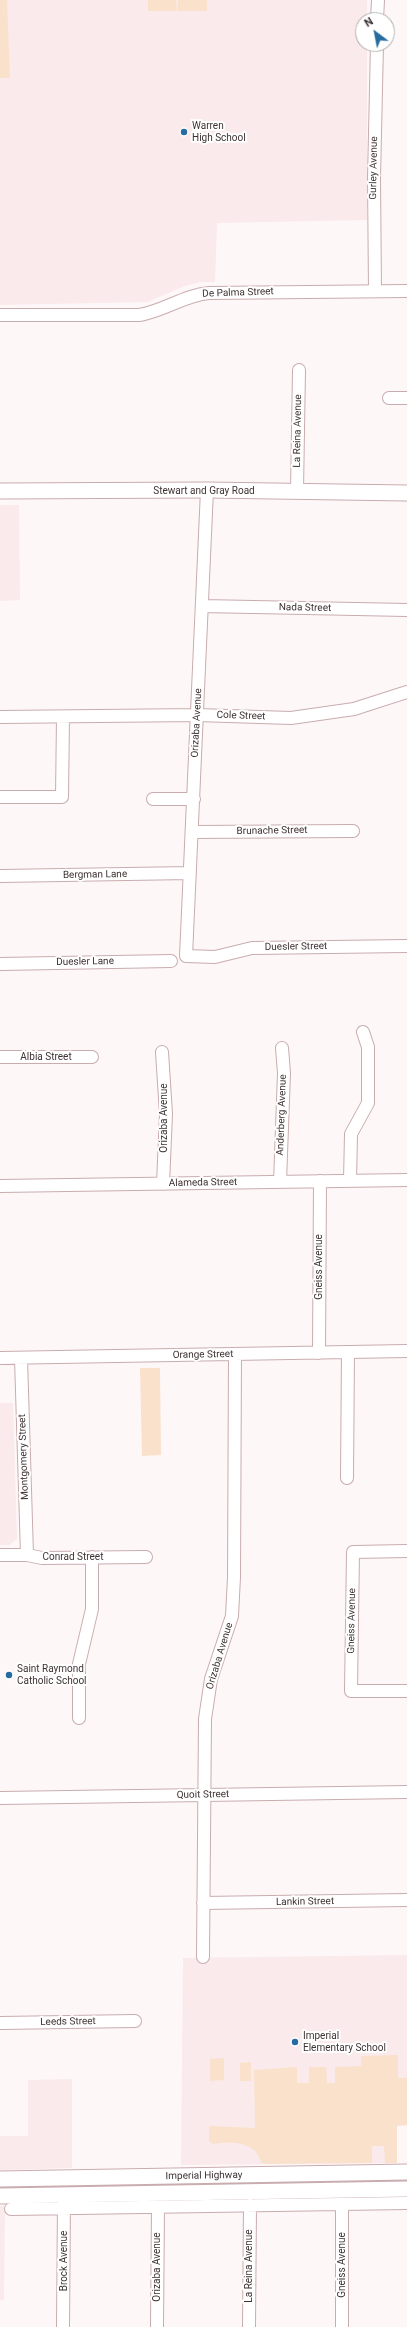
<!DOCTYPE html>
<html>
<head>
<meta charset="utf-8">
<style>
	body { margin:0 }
	#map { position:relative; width:407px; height:2327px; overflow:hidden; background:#fef7f8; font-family:Roboto,sans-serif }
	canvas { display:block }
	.north { position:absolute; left:355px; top:12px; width:40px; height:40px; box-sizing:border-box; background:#fff; border:1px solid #b2adad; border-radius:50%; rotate:328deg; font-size:11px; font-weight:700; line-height:16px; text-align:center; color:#3e3233 }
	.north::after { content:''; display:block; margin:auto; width:14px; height:18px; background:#266ca1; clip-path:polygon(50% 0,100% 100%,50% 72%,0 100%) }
</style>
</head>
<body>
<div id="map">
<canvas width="407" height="2327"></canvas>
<div class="north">N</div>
</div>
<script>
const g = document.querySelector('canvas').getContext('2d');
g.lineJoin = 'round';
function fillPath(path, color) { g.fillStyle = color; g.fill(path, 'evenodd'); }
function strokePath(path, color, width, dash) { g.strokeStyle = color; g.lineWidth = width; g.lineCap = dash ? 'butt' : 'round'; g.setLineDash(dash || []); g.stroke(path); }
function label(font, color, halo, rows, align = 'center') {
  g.font = font + ' Roboto,sans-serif'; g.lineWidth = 4; g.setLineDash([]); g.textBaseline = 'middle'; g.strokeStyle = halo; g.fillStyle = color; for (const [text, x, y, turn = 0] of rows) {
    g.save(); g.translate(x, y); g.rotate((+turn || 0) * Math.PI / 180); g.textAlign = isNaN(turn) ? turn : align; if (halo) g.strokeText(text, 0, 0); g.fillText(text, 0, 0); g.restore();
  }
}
fillPath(new Path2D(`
	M0 0H367V20H363V44H367V220L217 223 215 282H200L182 287 148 302 0 305Z
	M0 505H19L20 600 0 601Z
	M0 1403H13L17 1539 9 1545H0Z
	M407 1955V2125L397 2126V2163L181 2165 183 1958Z
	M72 2079V2168L0 2170V2136H28V2080Z
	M0 2206H5L4 2300H0Z`), '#faeaeb');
fillPath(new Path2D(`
	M0 0H7L10 78H0Z
	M148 0H176L177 11H148Z
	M178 0H207V11H178Z
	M140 1368H160L161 1455 142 1456Z
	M398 2055V2078H407V2125L397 2126V2163H385L384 2146H372V2163L264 2164C260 2161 259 2156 256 2152 246 2141 227 2142 213 2144L209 2141V2126L255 2128 254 2070 297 2067V2083H309V2067H326L327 2083H335V2067L361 2066V2056Z
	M224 2058V2080L210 2081V2059Z
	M251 2062V2081H240V2063Z`), '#f9e1cc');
const minor = new Path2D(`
	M377 20 378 0
	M375 291 374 178 377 44
	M0 315H139C164 311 184 295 209 293L407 291
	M389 398H407
	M207 490 186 956 215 957 252 948 407 946
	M297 491 299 370
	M202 606 407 610
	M0 717 197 715 291 718 354 709 407 692
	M0 797H62L63 717
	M153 799H194
	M192 832 353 831
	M0 876 190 873
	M0 964 171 961
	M162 1052 166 1114 163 1184
	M0 1057H92
	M350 1181 351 1134 368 1103V1047L363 1032
	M280 1182 284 1073 282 1048
	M0 1186 407 1180
	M319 1353 320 1181
	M0 1358 407 1351
	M21 1358 27 1555
	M347 1478 348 1352
	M407 1551 353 1552 351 1691H407
	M0 1555H27L42 1558 146 1557
	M79 1718V1664L92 1609V1557
	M0 1798 407 1792
	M203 1903 407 1900
	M203 1957 205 1719 211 1679 232 1616 234 1577 235 1354
	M0 2023 135 2021
	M11 2209 407 2203
	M63 2327 64 2200
	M157 2327 158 2207
	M249 2327 250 2205
	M342 2327V2204`);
const major = new Path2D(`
	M0 491 207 490 407 493
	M0 2179 407 2172
	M0 2196 407 2189`);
strokePath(minor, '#c9acae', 14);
strokePath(major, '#c9acae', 17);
strokePath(minor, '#fff', 12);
strokePath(major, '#fff', 15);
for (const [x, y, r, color] of [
	[184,132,4,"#266ca1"],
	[9,1675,4,"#266ca1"],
	[295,2042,4,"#266ca1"]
]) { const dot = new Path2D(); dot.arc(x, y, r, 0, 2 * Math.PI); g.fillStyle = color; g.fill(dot); strokePath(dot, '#fff', 1.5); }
label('10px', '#3e3233', '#fff', [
	["Warren",192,126],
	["High School",192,138],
	["Saint Raymond",17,1669],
	["Catholic School",17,1681],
	["Imperial",303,2036],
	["Elementary School",303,2048]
], 'left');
label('10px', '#3e3233', '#fff', [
	["Gurley Avenue",374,168,-89],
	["De Palma Street",238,293,-2],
	["La Reina Avenue",298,431,-89],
	["Stewart and Gray Road",204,491],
	["Nada Street",305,608,1],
	["Cole Street",241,716,2],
	["Orizaba Avenue",197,723,-87],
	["Brunache Street",272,831,-1],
	["Bergman Lane",95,875,-1],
	["Duesler Street",296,947,-1],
	["Duesler Lane",85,962,-1],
	["Albia Street",46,1057],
	["Anderberg Avenue",282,1115,-88],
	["Orizaba Avenue",164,1118,-90],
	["Alameda Street",203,1183,-1],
	["Gneiss Avenue",319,1267,-90],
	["Orange Street",203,1355,-1],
	["Montgomery Street",24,1457,-92],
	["Conrad Street",73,1557],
	["Gneiss Avenue",352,1621,-89],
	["Orizaba Avenue",220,1656,-73],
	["Quoit Street",203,1795,-1],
	["Lankin Street",305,1902,-1],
	["Leeds Street",68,2022,-1],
	["Imperial Highway",204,2176,-1],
	["Brock Avenue",64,2261,-90],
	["Gneiss Avenue",342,2265,-90],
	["La Reina Avenue",249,2266,-90],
	["Orizaba Avenue",157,2267,-90]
]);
</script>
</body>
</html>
